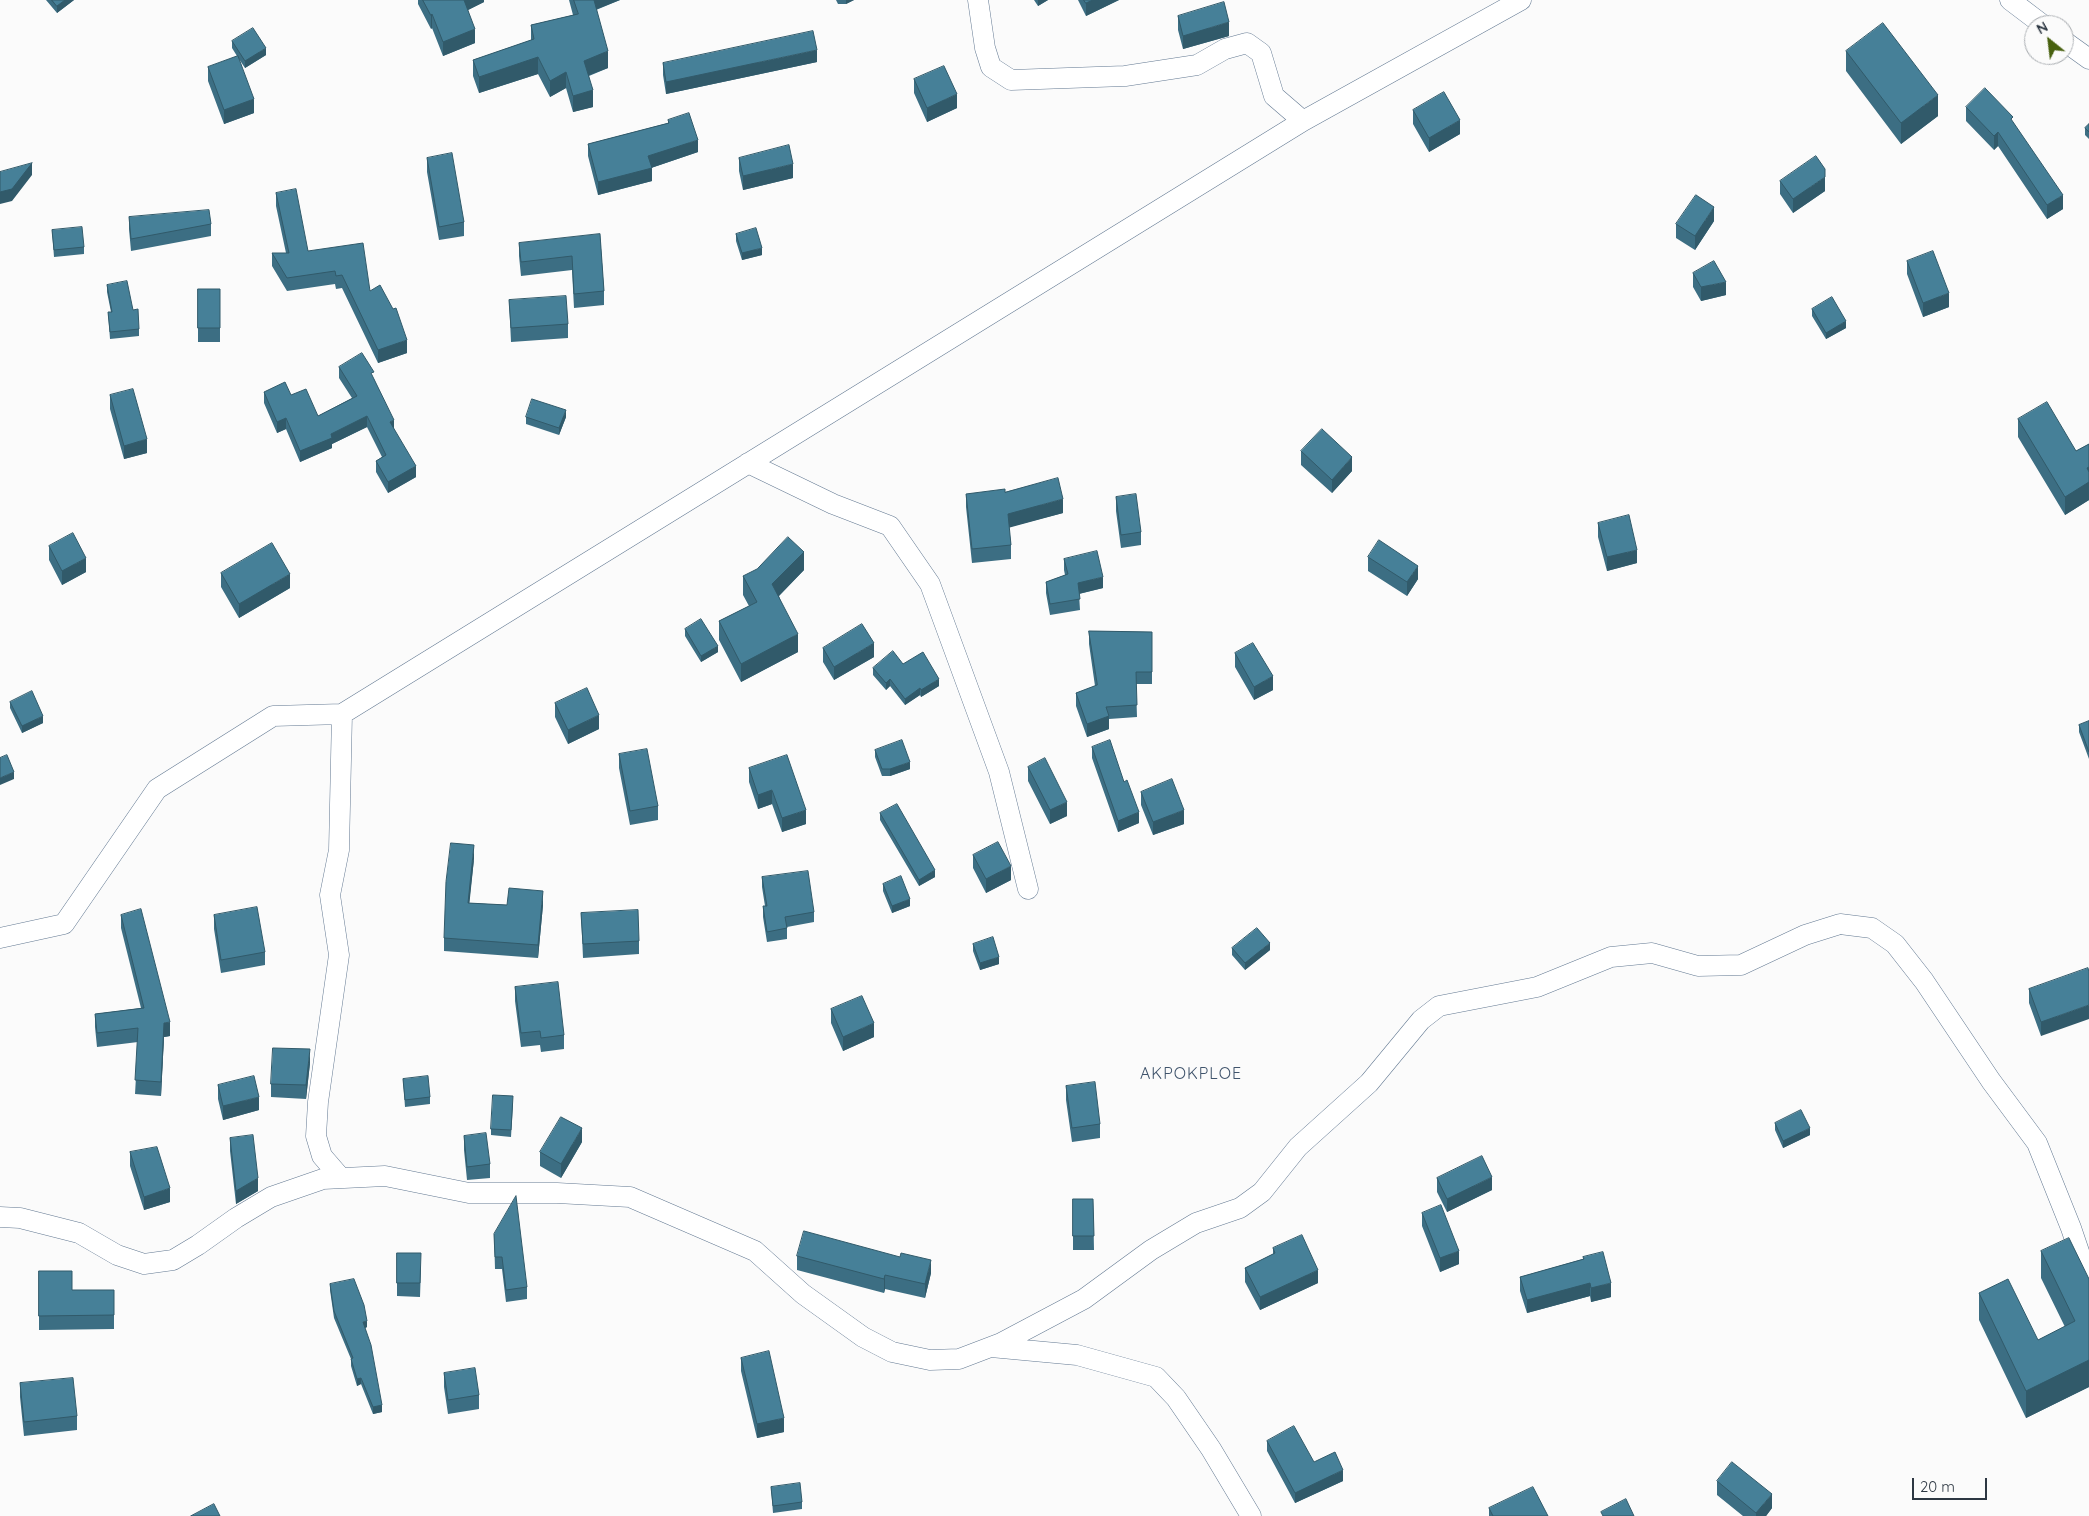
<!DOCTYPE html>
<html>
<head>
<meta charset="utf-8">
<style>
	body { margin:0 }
	#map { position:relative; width:2089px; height:1516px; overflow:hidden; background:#fbfbfb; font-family:Quicksand,sans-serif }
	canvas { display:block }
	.north { position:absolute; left:2024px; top:15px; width:50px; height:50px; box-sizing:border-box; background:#fbfbfb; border:1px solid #a9adb1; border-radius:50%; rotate:331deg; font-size:14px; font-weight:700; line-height:20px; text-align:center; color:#2d3742 }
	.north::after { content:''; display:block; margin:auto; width:18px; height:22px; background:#48610f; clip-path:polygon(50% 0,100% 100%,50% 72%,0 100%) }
	.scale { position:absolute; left:1912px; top:1478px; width:75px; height:22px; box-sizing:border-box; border:2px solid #2d3742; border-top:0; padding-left:6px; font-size:15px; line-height:18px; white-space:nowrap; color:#2d3742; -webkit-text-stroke:4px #fbfbfb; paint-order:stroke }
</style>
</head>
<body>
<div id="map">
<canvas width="2089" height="1516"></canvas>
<div class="north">N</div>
<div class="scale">20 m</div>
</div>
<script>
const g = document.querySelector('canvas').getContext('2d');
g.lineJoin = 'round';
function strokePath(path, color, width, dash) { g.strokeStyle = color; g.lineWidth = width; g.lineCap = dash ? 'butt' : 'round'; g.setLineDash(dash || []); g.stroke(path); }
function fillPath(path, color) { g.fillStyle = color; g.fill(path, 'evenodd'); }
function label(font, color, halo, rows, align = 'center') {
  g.font = font + ' Quicksand,sans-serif'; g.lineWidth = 5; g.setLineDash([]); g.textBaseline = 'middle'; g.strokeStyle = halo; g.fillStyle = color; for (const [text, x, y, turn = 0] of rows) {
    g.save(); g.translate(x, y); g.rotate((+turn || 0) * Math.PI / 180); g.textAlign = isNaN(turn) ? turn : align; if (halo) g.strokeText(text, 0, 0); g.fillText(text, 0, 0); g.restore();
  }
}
const street = new Path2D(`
	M978 0 985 48 991 67 1011 80 1125 76 1197 65 1225 49 1247 43 1261 53 1274 96 1303 121
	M2010 0 2043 25
	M2064 41 2089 59
	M748 463 833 504 890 526 930 584 999 772 1028 889
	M0 938 64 924 157 789 273 716 342 714 1303 121 1521 0
	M341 1178 322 1156 316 1136 318 1102 339 955 330 895 339 850 342 714
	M0 1217 20 1218 79 1233 117 1255 144 1264 173 1260 198 1245 236 1218 271 1197 323 1179 385 1176 469 1193H557L630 1197 755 1251 803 1294 863 1337 892 1352 930 1360 959 1359 1001 1343 1084 1299 1151 1250 1196 1223 1240 1208 1262 1192 1298 1147 1369 1083 1421 1020 1439 1006 1537 987 1611 957 1652 953 1698 966 1741 965 1805 935 1840 924 1872 928 1895 944 1924 981 1991 1081 2037 1143 2071 1228 2089 1281
	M991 1347 1077 1355 1156 1377 1176 1398 1211 1449 1251 1516`);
strokePath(street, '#637992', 21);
strokePath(street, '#fff', 20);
fillPath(new Path2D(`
	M46 0H74L57 13Z
	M418 0H484V2L468 10 475 43 443 56 432 28 431 29 418 4Z
	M569 0H620L596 10 608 68 589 76 593 107 573 112 566 88 550 97 538 74 479 93 473 76V60L531 40V25L573 15Z
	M836 0H854L846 4H838Z
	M1034 0H1048L1038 6Z
	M1078 0H1119L1086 16Z
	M1178 16 1229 36 1183 49 1178 30Z
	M232 41 266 55 245 68 239 59 254 113 224 124 208 81V67L237 56 232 48Z
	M1846 51 1938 116 1901 144 1846 71Z
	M817 62 666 94 663 75V63Z
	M914 79 957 108 927 122 914 93Z
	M1966 107 2013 122 2063 209 2047 219 1998 146 1994 150 1966 121Z
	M1413 110 1460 134 1429 152 1413 124Z
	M668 120 698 152 651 168 652 181 598 195 588 156V144L668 123Z
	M2089 124V139L2085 135V128Z
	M427 158 464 222V236L439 240 427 172Z
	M739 158 793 178 743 190 739 171Z
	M1780 181 1825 191 1793 213 1780 194Z
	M276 193 308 251 370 291 407 353 378 363 342 288 336 289 335 284 287 291 272 266V253H286L276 206Z
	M129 217 211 224V236L131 251 129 229Z
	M1714 221 1695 250 1676 238V224Z
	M52 230 84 247V254L54 257Z
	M600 234 604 291V305L574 308 572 270 521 276 519 256V243Z
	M736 234 762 255 742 260 736 241Z
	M1907 261 1949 307 1923 317 1907 274Z
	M1693 273 1726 295 1701 301 1693 287Z
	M107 285 139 329V336L110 339 108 312H111L107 292Z
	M198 289H220V342H198Z
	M509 300 568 324V338L511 342Z
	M1812 309 1846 328 1826 339 1812 316Z
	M339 367 374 379 394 429 416 477 388 493 376 472V461L382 457 367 427 332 444V448L300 462 286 429 277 433 264 403V392L291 395 318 416 352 398 339 378Z
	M110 395 147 453 124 459 110 409Z
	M526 417H566L559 435 526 424Z
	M2018 419 2076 451 2089 444V500L2065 515 2018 437Z
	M1301 451 1352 471 1332 493 1301 465Z
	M1005 492 1063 513 1009 527 1011 545V559L972 563 966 507V494Z
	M1116 497 1141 532V545L1121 548 1116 511Z
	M1598 523 1637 563 1607 571 1598 537Z
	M49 546 86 572 62 585 49 560Z
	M1368 557 1418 579 1407 596 1368 571Z
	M1064 559 1103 588 1079 594 1080 610 1050 615 1046 593V582L1065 575 1064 570Z
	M804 570 779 596 798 652 741 682 719 640V621L749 606 743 595V576Z
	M221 573 290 588 239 618 221 587Z
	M685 629 718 652 701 662 685 636Z
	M1089 631 1152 632V684H1136L1137 717 1109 719V729L1087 737 1076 706V693L1095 686 1089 644Z
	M823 648 874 657 834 680 823 662Z
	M1235 653 1273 690 1254 700 1235 667Z
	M903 664 939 686 921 697 920 695 905 705 890 686 886 690 873 675V668Z
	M10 702 43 723 22 733 10 708Z
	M555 703 599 729 568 744 555 717Z
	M2089 721V759L2079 732V725Z
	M1092 747 1124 782 1139 823 1118 832 1092 758Z
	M875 750 910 769 890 776H882L875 757Z
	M619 754 658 806V820L630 825 619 768Z
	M1028 767 1067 816 1050 824 1028 781Z
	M749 768 806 824 782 832 772 804 758 809 749 782Z
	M1141 792 1184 824 1153 835 1141 805Z
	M880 813 935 877 919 886 880 820Z
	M973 855 1011 880 986 893 973 868Z
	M474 859 469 903 507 905H543L538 958 444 951V938Z
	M762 877 814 912V922L787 927V939L767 942 763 917V906H765L762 887Z
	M883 884 910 906 892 913 883 891Z
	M581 913 639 941V954L583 958Z
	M121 915 170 1036 164 1037 161 1096 135 1094 138 1042 97 1047 95 1027V1014L141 1008 121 928Z
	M214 915 265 952V965L221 973 214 929Z
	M973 944 999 964 980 970 973 951Z
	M1232 948 1270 950 1245 970 1232 955Z
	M2089 972 2041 1036 2029 1003V989Z
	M515 987 564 1035V1049L541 1052 540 1045 521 1047 515 1001Z
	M831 1009 874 1037 843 1051 831 1023Z
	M310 1063 306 1099 271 1097V1084Z
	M403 1079 430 1097V1104L405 1107Z
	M218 1085 259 1110 223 1120 218 1099Z
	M1066 1086 1100 1124V1138L1072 1142 1066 1100Z
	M513 1103 511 1137 491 1135V1129Z
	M1775 1123 1810 1135 1783 1148 1775 1130Z
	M464 1136 490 1164V1178L467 1180 464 1150Z
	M230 1138 258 1191 236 1204 230 1151Z
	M582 1142 561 1178 540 1166V1152Z
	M130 1152 170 1202 144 1210 130 1166Z
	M1437 1178 1492 1190 1447 1212 1437 1192Z
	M1073 1199H1093L1094 1250H1073Z
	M1422 1213 1459 1264 1440 1272 1422 1226Z
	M494 1234 527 1287V1299L506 1302 502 1269H495Z
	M1273 1248 1318 1283 1260 1310 1245 1282V1268L1273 1254Z
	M2041 1251 2089 1279V1387L2026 1418 1979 1320V1293L2038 1340 2065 1327 2041 1278Z
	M397 1253 421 1267 420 1297 397 1296Z
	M797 1256 931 1273 925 1298 885 1289 884 1293 797 1270Z
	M1583 1257 1611 1297 1591 1302 1590 1296 1527 1313 1520 1291V1277L1583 1259Z
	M39 1271 72 1290H114V1329L39 1330Z
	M330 1284 367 1327 365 1328 382 1412 373 1414 361 1384 357 1386 351 1366V1359L334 1318 330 1290Z
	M741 1358 784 1432 757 1438 741 1371Z
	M444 1373 479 1395V1409L448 1414 444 1387Z
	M20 1383 77 1416V1430L24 1436 20 1397Z
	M1267 1441 1314 1462 1343 1481 1295 1503 1267 1451Z
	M1717 1481 1772 1508 1766 1516H1743L1717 1495Z
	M771 1487 802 1502V1509L773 1513Z
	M1489 1508 1548 1516H1489Z`), '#3c6e83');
fillPath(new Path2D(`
	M65 0H74L57 13V6Z
	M464 0H484V2L464 12Z
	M592 0H620L592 11Z
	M846 0H854L846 4Z
	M1038 0H1048L1038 6Z
	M1093 0H1119L1086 16V3Z
	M432 14V28L431 29V15Z
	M1229 22V36L1183 49V36Z
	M475 29V43L443 56V42Z
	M266 48V55L245 68V61Z
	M817 50V62L666 94V82Z
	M608 51V68L584 77V61Z
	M538 57V74L479 93V77Z
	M566 72V88L550 97V81Z
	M593 90V107L573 112V96Z
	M957 94V108L927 122V108Z
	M1938 95V116L1901 144V123Z
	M254 99V113L224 124V110Z
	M1460 120V134L1429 152V138Z
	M1998 132V146L1994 150V136Z
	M698 140V152L648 169V156Z
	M32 163V175L12 201 0 204V192Z
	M793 164V178L743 190V176Z
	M652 168V181L598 195V182Z
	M1825 177V191L1793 213V199Z
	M2063 195V209L2047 219V205Z
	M1714 207V221L1695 250V236Z
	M762 248V255L742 260V253Z
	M1726 282V295L1701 301V287Z
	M1949 293V307L1923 317V303Z
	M1846 321V328L1826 339V333Z
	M407 340V353L378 363V350Z
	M566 410V417L559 435V428Z
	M367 416V427L332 444V448L300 462V451L331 434Z
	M286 418V429L277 433V422Z
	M394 420V431L390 422Z
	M147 439V453L124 459V446Z
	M1352 457V471L1332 493V480Z
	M416 466V477L388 493V482Z
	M2089 467V500L2065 515V497L2087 468Z
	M1063 499V513L1008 528V514Z
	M1637 550V563L1607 571V557Z
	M804 552V570L772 603V584Z
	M86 558V572L62 585V571Z
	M1418 566V579L1407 596V582Z
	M290 574V588L239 618V604Z
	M1103 577V588L1078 594V583Z
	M798 634V652L741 682V664Z
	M874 643V657L834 680V667Z
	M718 646V652L701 662V656Z
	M1273 676V690L1254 700V687Z
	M890 679V686L886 690V683Z
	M939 679V686L921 697V690Z
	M920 688V695L905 705V699Z
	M599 715V729L568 744V730Z
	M43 716V723L22 733V726Z
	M1109 716V729L1087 737V724Z
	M910 762V769L890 776V769Z
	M14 772V779L0 785V778Z
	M772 790V804L758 809V795Z
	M1067 802V816L1050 824V810Z
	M806 810V824L782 832V818Z
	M1184 810V824L1153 835V822Z
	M1139 812V823L1118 832V821Z
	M474 845V859L468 917V903Z
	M1011 866V880L986 893V879Z
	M935 870V877L919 886V880Z
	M543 891V905L538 958V945Z
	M910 899V906L892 913V906Z
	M1270 943V950L1245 970V963Z
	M999 957V964L980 970V963Z
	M2089 1005V1019L2041 1036V1022Z
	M170 1022V1036L164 1037 161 1096V1082L164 1023Z
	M874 1023V1037L843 1051V1037Z
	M310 1049V1063L306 1099V1085Z
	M259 1097V1110L223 1120V1106Z
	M582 1128V1142L561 1178V1164Z
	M1810 1128V1135L1783 1148V1141Z
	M1492 1177V1190L1447 1212V1199Z
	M258 1178V1191L236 1204V1191Z
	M170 1188V1202L144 1210V1197Z
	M1459 1251V1264L1440 1272V1258Z
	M931 1260V1273L925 1298V1284Z
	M1318 1270V1283L1260 1310V1297Z
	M885 1275V1289L884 1293V1279Z
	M1590 1283V1296L1527 1313V1300Z
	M1611 1283V1297L1591 1302V1288Z
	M367 1321V1327L363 1329V1322Z
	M2089 1360V1387L2026 1418V1391Z
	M361 1378V1384L357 1386V1379Z
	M382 1405V1412L373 1414V1407Z
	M784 1418V1432L757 1438V1424Z
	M1343 1470V1481L1295 1503V1493Z
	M1772 1494V1508L1766 1516H1756V1513Z`), '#315a6a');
const building = new Path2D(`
	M52 0H65L57 6Z
	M423 0H464L475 29 443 42 432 14 431 15Z
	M574 0H594L608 51 584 61 593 90 573 96 566 72 550 81 538 57 479 77 473 60 534 39 531 25 578 14Z
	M1084 0H1093L1086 3Z
	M1224 2 1229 22 1183 36 1178 16Z
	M1883 23 1938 95 1901 123 1846 51Z
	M253 28 266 48 245 61 232 41Z
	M813 31 817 50 666 82 663 63Z
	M238 56 254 99 224 110 208 67Z
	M944 66 957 94 927 108 914 79Z
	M1985 88 2013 117 2011 119 2063 195 2047 205 1998 132 1994 136 1966 107Z
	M1444 92 1460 120 1429 138 1413 110Z
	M689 113 698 140 648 156 652 168 598 182 588 144 669 123 668 120Z
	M2089 124V132L2085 128Z
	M789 145 793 164 743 176 739 158Z
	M452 153 464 222 439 227 427 158Z
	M1816 156 1825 169V177L1793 199 1780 181Z
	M32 163 12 189 0 192V172Z
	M296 189 308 251 363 243 370 291 380 285 393 309 396 308 407 340 378 350 342 275 336 276 335 271 287 278 272 253H289L276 193Z
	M1696 195 1714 207 1695 236 1676 224Z
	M209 210 211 224 131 239 129 217Z
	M82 227 84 247 54 250 52 230Z
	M756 228 762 248 742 253 736 234Z
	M600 234 604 291 574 294 572 256 521 262 519 243Z
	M1933 251 1949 293 1923 303 1907 261Z
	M1714 261 1726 282 1701 287 1693 273Z
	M127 281 133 310 138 309 139 329 110 332 108 312H112L107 285Z
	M198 289H220V328H198Z
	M566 296 568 324 511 328 509 300Z
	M1832 297 1846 321 1826 333 1812 309Z
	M362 353 374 372 371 373 394 420 390 422 416 466 388 482 376 461 386 455 367 416 331 434 332 438 300 451 286 418 277 422 264 392 285 382 291 395 306 389 318 416 357 396 339 367Z
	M133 389 147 439 124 446 110 395Z
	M532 399 566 410 559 428 526 417Z
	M2047 402 2076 451 2089 444V467L2087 468 2089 472V482L2065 497 2018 419Z
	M1322 429 1352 457 1332 480 1301 451Z
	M1058 478 1063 499 1008 514 1011 545 972 549 966 494 1005 489V492Z
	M1136 494 1141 532 1121 535 1116 497Z
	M1629 515 1637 550 1607 557 1598 523Z
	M73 533 86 558 62 571 49 546Z
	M788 537 804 552 772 584 798 634 741 664 719 621 757 602 743 576 757 569Z
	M1379 540 1418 566 1407 582 1368 557Z
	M272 543 290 574 239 604 221 573Z
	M1097 551 1103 577 1078 583 1080 599 1050 604 1046 582 1068 574 1064 559Z
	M701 619 718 646 701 656 685 629Z
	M862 624 874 643 834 667 823 648Z
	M1089 631 1152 632V672H1136L1137 705 1106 707 1109 716 1087 724 1076 693 1097 685Z
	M1253 643 1273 676 1254 687 1235 653Z
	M893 651 903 664 923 652 939 679 921 690 920 688 905 699 890 679 886 683 873 668Z
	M587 688 599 715 568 730 555 703Z
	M32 691 43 716 22 726 10 702Z
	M2089 721V752L2079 725Z
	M902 740 910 762 890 769H882L875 750Z
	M1110 740 1124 782 1127 780 1139 812 1118 821 1092 747Z
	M647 749 658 806 630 811 619 754Z
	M7 755 14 772 0 778V758Z
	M787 755 806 810 782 818 772 790 758 795 749 768Z
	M1045 758 1067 802 1050 810 1028 767Z
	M1172 779 1184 810 1153 822 1141 792Z
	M897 804 935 870 919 880 880 813Z
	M998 842 1011 866 986 879 973 855Z
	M451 843 474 845 468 903 507 905 509 888 543 891 538 945 444 938 446 882Z
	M808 871 814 912 785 917 787 928 767 932 763 906H767L762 877Z
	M901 876 910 899 892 906 883 884Z
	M257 907 265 952 221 960 214 915Z
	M141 909 170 1022 164 1023 161 1082 135 1080 138 1028 97 1033 95 1014 144 1008 121 915Z
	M638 910 639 941 583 944 581 913Z
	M1257 928 1270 943 1245 963 1232 948Z
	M993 937 999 957 980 963 973 944Z
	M2088 968 2089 972V1005L2041 1022 2029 989Z
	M558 982 564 1035 541 1038 540 1031 521 1033 515 987Z
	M862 996 874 1023 843 1037 831 1009Z
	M273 1048 310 1049 306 1085 271 1084Z
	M254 1076 259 1097 223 1106 218 1085Z
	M428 1076 430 1097 405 1100 403 1079Z
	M1095 1082 1100 1124 1072 1128 1066 1086Z
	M493 1095 513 1096 511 1130 491 1129Z
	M1801 1110 1810 1128 1783 1141 1775 1123Z
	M561 1117 582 1128 561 1164 540 1152Z
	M486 1133 490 1164 467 1167 464 1136Z
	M253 1135 258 1178 236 1191 230 1138Z
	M157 1147 170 1188 144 1197 130 1152Z
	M1482 1156 1492 1177 1447 1199 1437 1178Z
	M516 1196 527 1287 506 1290 502 1257H495L494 1234Z
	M1073 1199H1093L1094 1236H1073Z
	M1441 1205 1459 1251 1440 1258 1422 1213Z
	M804 1231 900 1257 901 1253 931 1260 925 1284 885 1275 884 1279 797 1256Z
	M1302 1235 1318 1270 1260 1297 1245 1268 1275 1253 1273 1248Z
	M2069 1238 2089 1279V1360L2026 1391 1979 1293 2008 1279 2038 1340 2075 1321 2041 1251Z
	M1603 1252 1611 1283 1591 1288 1590 1283 1527 1300 1520 1277 1584 1259 1583 1257Z
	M397 1253H421L420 1283H397Z
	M39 1271H72V1290H114V1315L39 1316Z
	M354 1279 364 1305 367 1321 363 1322 371 1345 382 1405 373 1407 361 1378 357 1379 351 1359 353 1358 334 1311 330 1284Z
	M769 1351 784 1418 757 1424 741 1358Z
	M475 1368 479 1395 448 1400 444 1373Z
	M73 1378 77 1416 24 1422 20 1383Z
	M1294 1426 1314 1462 1335 1452 1343 1470 1295 1493 1267 1441Z
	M1732 1462 1772 1494 1756 1513 1717 1481Z
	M800 1483 802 1502 773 1506 771 1487Z
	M1533 1487 1548 1516H1493L1489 1508Z
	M1626 1499 1634 1516H1603L1601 1512Z
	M214 1504 220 1516H191Z`);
fillPath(building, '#468098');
strokePath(building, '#315a6a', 1);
g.letterSpacing = '1px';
label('16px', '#40546c', '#fbfbfb', [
	["AKPOKPLOE",1191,1074]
]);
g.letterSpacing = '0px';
</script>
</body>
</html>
